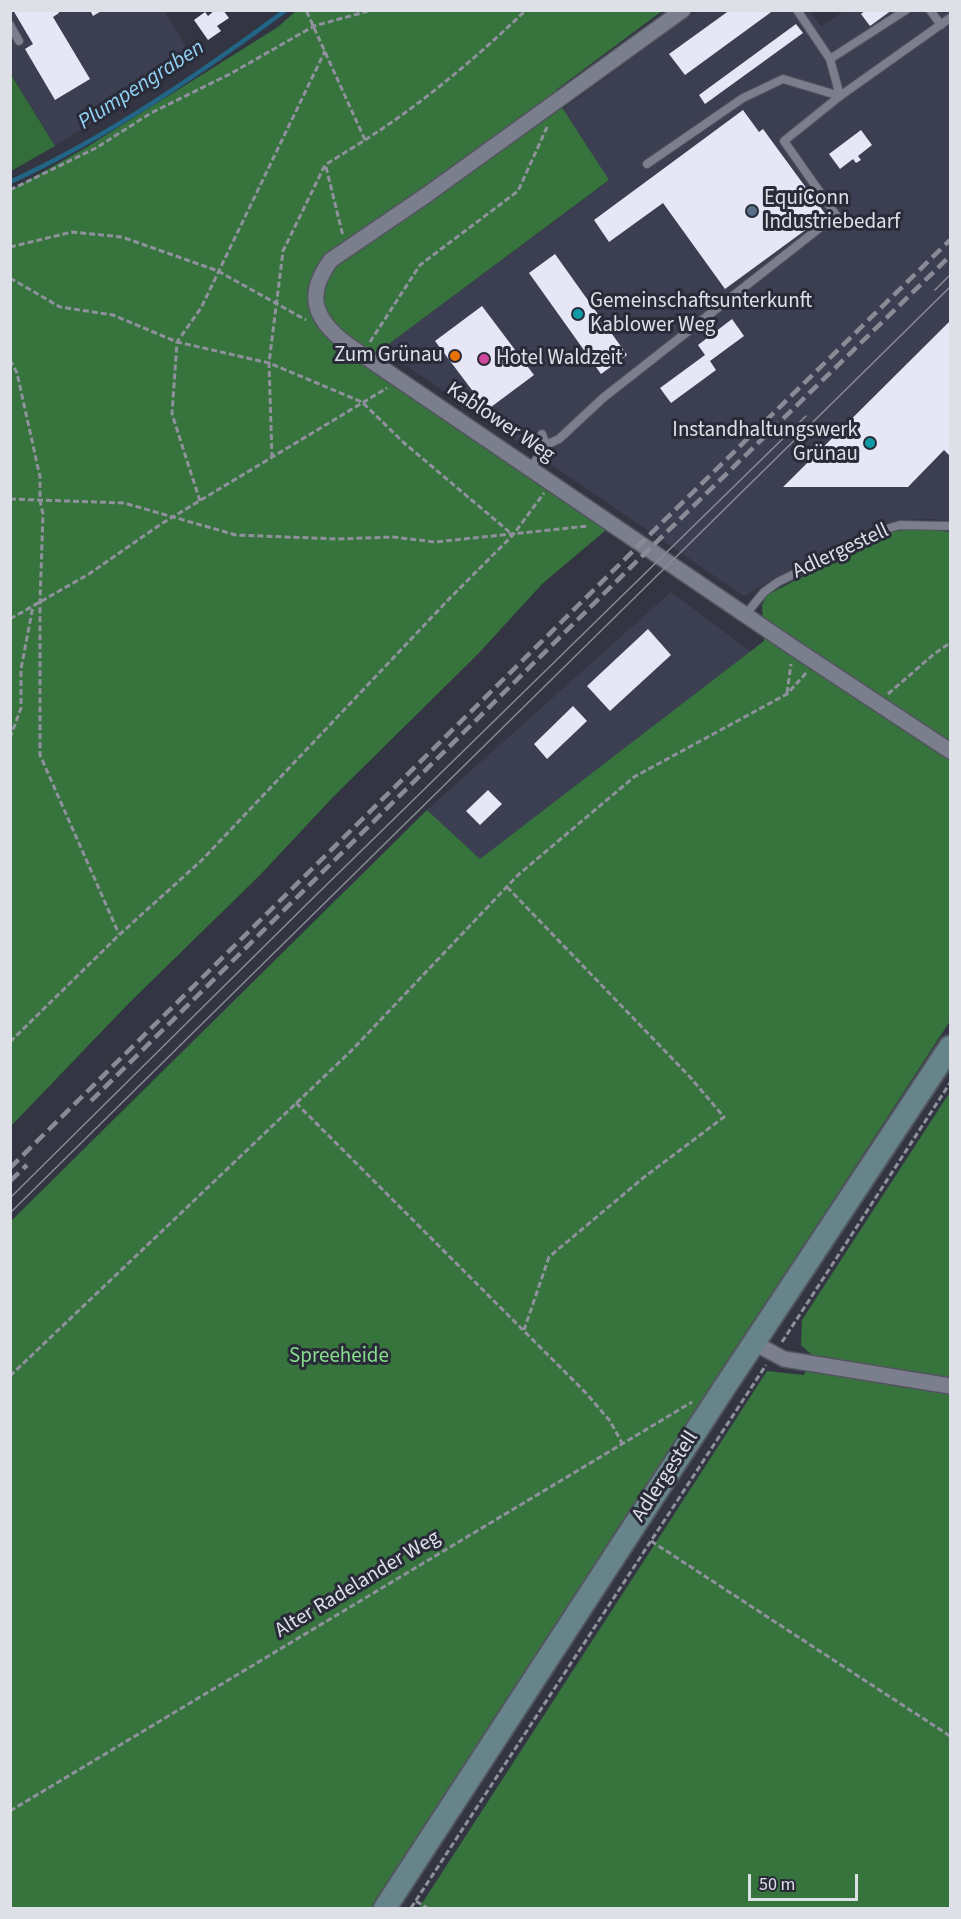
<!DOCTYPE html>
<html>
<head>
<meta charset="utf-8">
<style>
	body { margin:0 }
	#map { position:relative; width:961px; height:1919px; overflow:hidden; background:#333642; font-family:"Source Sans 3",sans-serif }
	canvas { display:block }
	.frame { position:absolute; inset:0; border:12px solid #dee0e8; pointer-events:none }
	.scale { position:absolute; left:748px; top:1874px; width:110px; height:27px; box-sizing:border-box; border:3px solid #dee0e8; border-top:0; padding-left:8px; font-size:18px; line-height:21px; white-space:nowrap; color:#dee0e8; -webkit-text-stroke:4px #292c38; paint-order:stroke }
</style>
</head>
<body>
<div id="map">
<canvas width="961" height="1919"></canvas>
<div class="frame"></div>
<div class="scale">50 m</div>
</div>
<script>
const g = document.querySelector('canvas').getContext('2d');
g.lineJoin = 'round';
function fillPath(path, color) { g.fillStyle = color; g.fill(path, 'evenodd'); }
function strokePath(path, color, width, dash) { g.strokeStyle = color; g.lineWidth = width; g.lineCap = dash ? 'butt' : 'round'; g.setLineDash(dash || []); g.stroke(path); }
function label(font, color, halo, rows, align = 'center') {
  g.font = font + ' "Source Sans 3",sans-serif'; g.lineWidth = 6; g.setLineDash([]); g.textBaseline = 'middle'; g.strokeStyle = halo; g.fillStyle = color; for (const [text, x, y, turn = 0] of rows) {
    g.save(); g.translate(x, y); g.rotate((+turn || 0) * Math.PI / 180); g.textAlign = isNaN(turn) ? turn : align; if (halo) g.strokeText(text, 0, 0); g.fillText(text, 0, 0); g.restore();
  }
}
fillPath(new Path2D(`
	M11 11H164L193 58 55 146 11 73Z
	M697 11H810L821 27 844 11H950V522L934 519 899 520 872 527 744 596 382 349 609 181 563 109Z
	M671 592 751 652 480 859 427 810Z`), '#3b3f51');
fillPath(new Path2D(`
	M10 73 55 146 11 171H10Z`), '#336d39');
fillPath(new Path2D(`
	M296 11H662L556 90 563 109 609 180 382 349 370 367 476 442 606 530 542 584 478 654 334 796 260 875 129 1003 11 1126V190L87 147 278 27Z
	M919 528 950 532V1021L372 1908H11V1221L427 810 480 859 764 641 762 605 767 595 889 532Z
	M950 1092V1908H419L767 1371 804 1375 813 1356 801 1345 802 1320Z`), '#37743d');
strokePath(new Path2D(`
	M10 182C108 137 199 74 286 10`), '#216687', 4.5);
fillPath(new Path2D(`
	M13 10H58L59 13 53 17 90 79 55 100 25 49 33 44Z
	M90 10H103L93 16Z
	M215 10H223L229 18 217 26 221 31 208 40 194 20 205 12 208 16Z
	M730 10H774L685 75 669 54Z
	M866 10H892L870 26 861 14Z
	M796 24 803 33 705 104 699 95Z
	M743 110 759 132 763 129 826 215 725 289 663 203 609 242 594 220Z
	M861 130 872 145 858 156 861 160 856 163 853 159 840 169 829 154Z
	M555 254 627 355 601 374 529 273Z
	M482 306 534 375 487 410 435 341Z
	M732 319 744 336 710 361 716 370 671 403 660 388 705 355 698 345Z
	M950 321V456L944 450 908 487H783Z
	M648 629 671 655 610 711 587 686Z
	M573 706 587 721 547 759 534 744Z
	M488 790 502 804 480 825 466 811Z`), '#e6e6f6');
const lane = new Path2D(`
	M930 10 941 25
	M10 25 19 41
	M830 59 906 10
	M647 164 743 98 783 79 840 96 830 59 797 10
	M542 434 546 445
	M530 469 546 445 559 439 603 398 836 215 784 141 840 96 950 18
	M746 614 764 592 778 582 883 530 900 525 950 526`);
const street = new Path2D(`
	M683 10 425 196 331 260C304 296 315 320 348 345L794 648 950 751
	M754 1343 784 1359 950 1386`);
const secondary = new Path2D(`
	M385 1908 724 1388 950 1047`);
strokePath(lane, '#52545e', 10);
strokePath(street, '#52545e', 18);
strokePath(secondary, '#52545e', 26);
strokePath(new Path2D(`
	M365 140C423 103 476 58 526 10
	M326 167 343 236
	M10 190 96 148 151 113 230 74 314 26 372 10
	M10 247 72 232 122 237 218 271 306 320
	M10 278 60 307 113 315 177 342 269 363 362 402 403 442 513 535
	M370 342 420 265 518 191 548 125
	M10 360 17 373 40 477V501L43 514 40 602V755L119 934
	M272 458 269 363 283 251 325 165 365 140 306 10
	M10 499 124 503 236 535 338 539 393 537 435 542 588 526
	M200 501 172 414 177 342 201 308 325 51
	M10 619 89 574 161 524 387 388
	M787 693 791 664
	M888 694 934 654 950 643
	M10 738 21 708V669L33 606
	M507 887 690 1077 724 1117 643 1178 549 1257 524 1330
	M10 1042 119 935 202 860 449 599 513 535 544 493
	M296 1103 586 1393 610 1421 622 1443
	M782 1342 950 1083
	M10 1376 352 1050 518 875 634 777 787 694 807 672
	M651 1541 950 1736
	M10 1811 692 1402
	M416 1901 427 1908
	M411 1908 766 1365`), '#8f929c', 3, [6, 3]);
strokePath(lane, '#7b7e8c', 8);
strokePath(street, '#7b7e8c', 15);
strokePath(secondary, '#66848a', 22);
strokePath(new Path2D(`
	M935 290 950 275
	M10 1198 312 899 806 416
	M10 1213 950 287`), '#898c96', 1.5);
strokePath(new Path2D(`
	M91 1101 637 561 950 256
	M10 1168 629 555 950 240
	M10 1181 27 1165`), '#898c96', 4.5, [12, 6]);
for (const [x, y, r, color] of [
	[752,211,6,"#5c6f8a"],
	[578,314,6,"#0f9aa8"],
	[455,356,6,"#e8710a"],
	[484,359,6,"#d1479c"],
	[870,443,6,"#0f9aa8"]
]) { const dot = new Path2D(); dot.arc(x, y, r, 0, 2 * Math.PI); g.fillStyle = color; g.fill(dot); strokePath(dot, '#292c38', 2); }
label('21px', '#dee0e8', '#292c38', [
	["EquiConn",764,199],
	["Industriebedarf",764,223],
	["Gemeinschaftsunterkunft",590,302],
	["Kablower Weg",590,326],
	["Zum Grünau",443,356,"right"],
	["Hotel Waldzeit",496,359],
	["Instandhaltungswerk",858,431,"right"],
	["Grünau",858,455,"right"]
], 'left');
label('21px', '#dee0e8', '#292c38', [
	["Kablower Weg",500,423,34],
	["Adlergestell",841,552,-25],
	["Adlergestell",666,1477,-57],
	["Alter Radelander Weg",358,1585,-31]
]);
label('21px', '#87dc8d', '#292c38', [
	["Spreeheide",339,1357]
]);
label('italic 22px', '#92d2f5', '#292c38', [
	["Plumpengraben",142,86,-33]
]);
</script>
</body>
</html>
